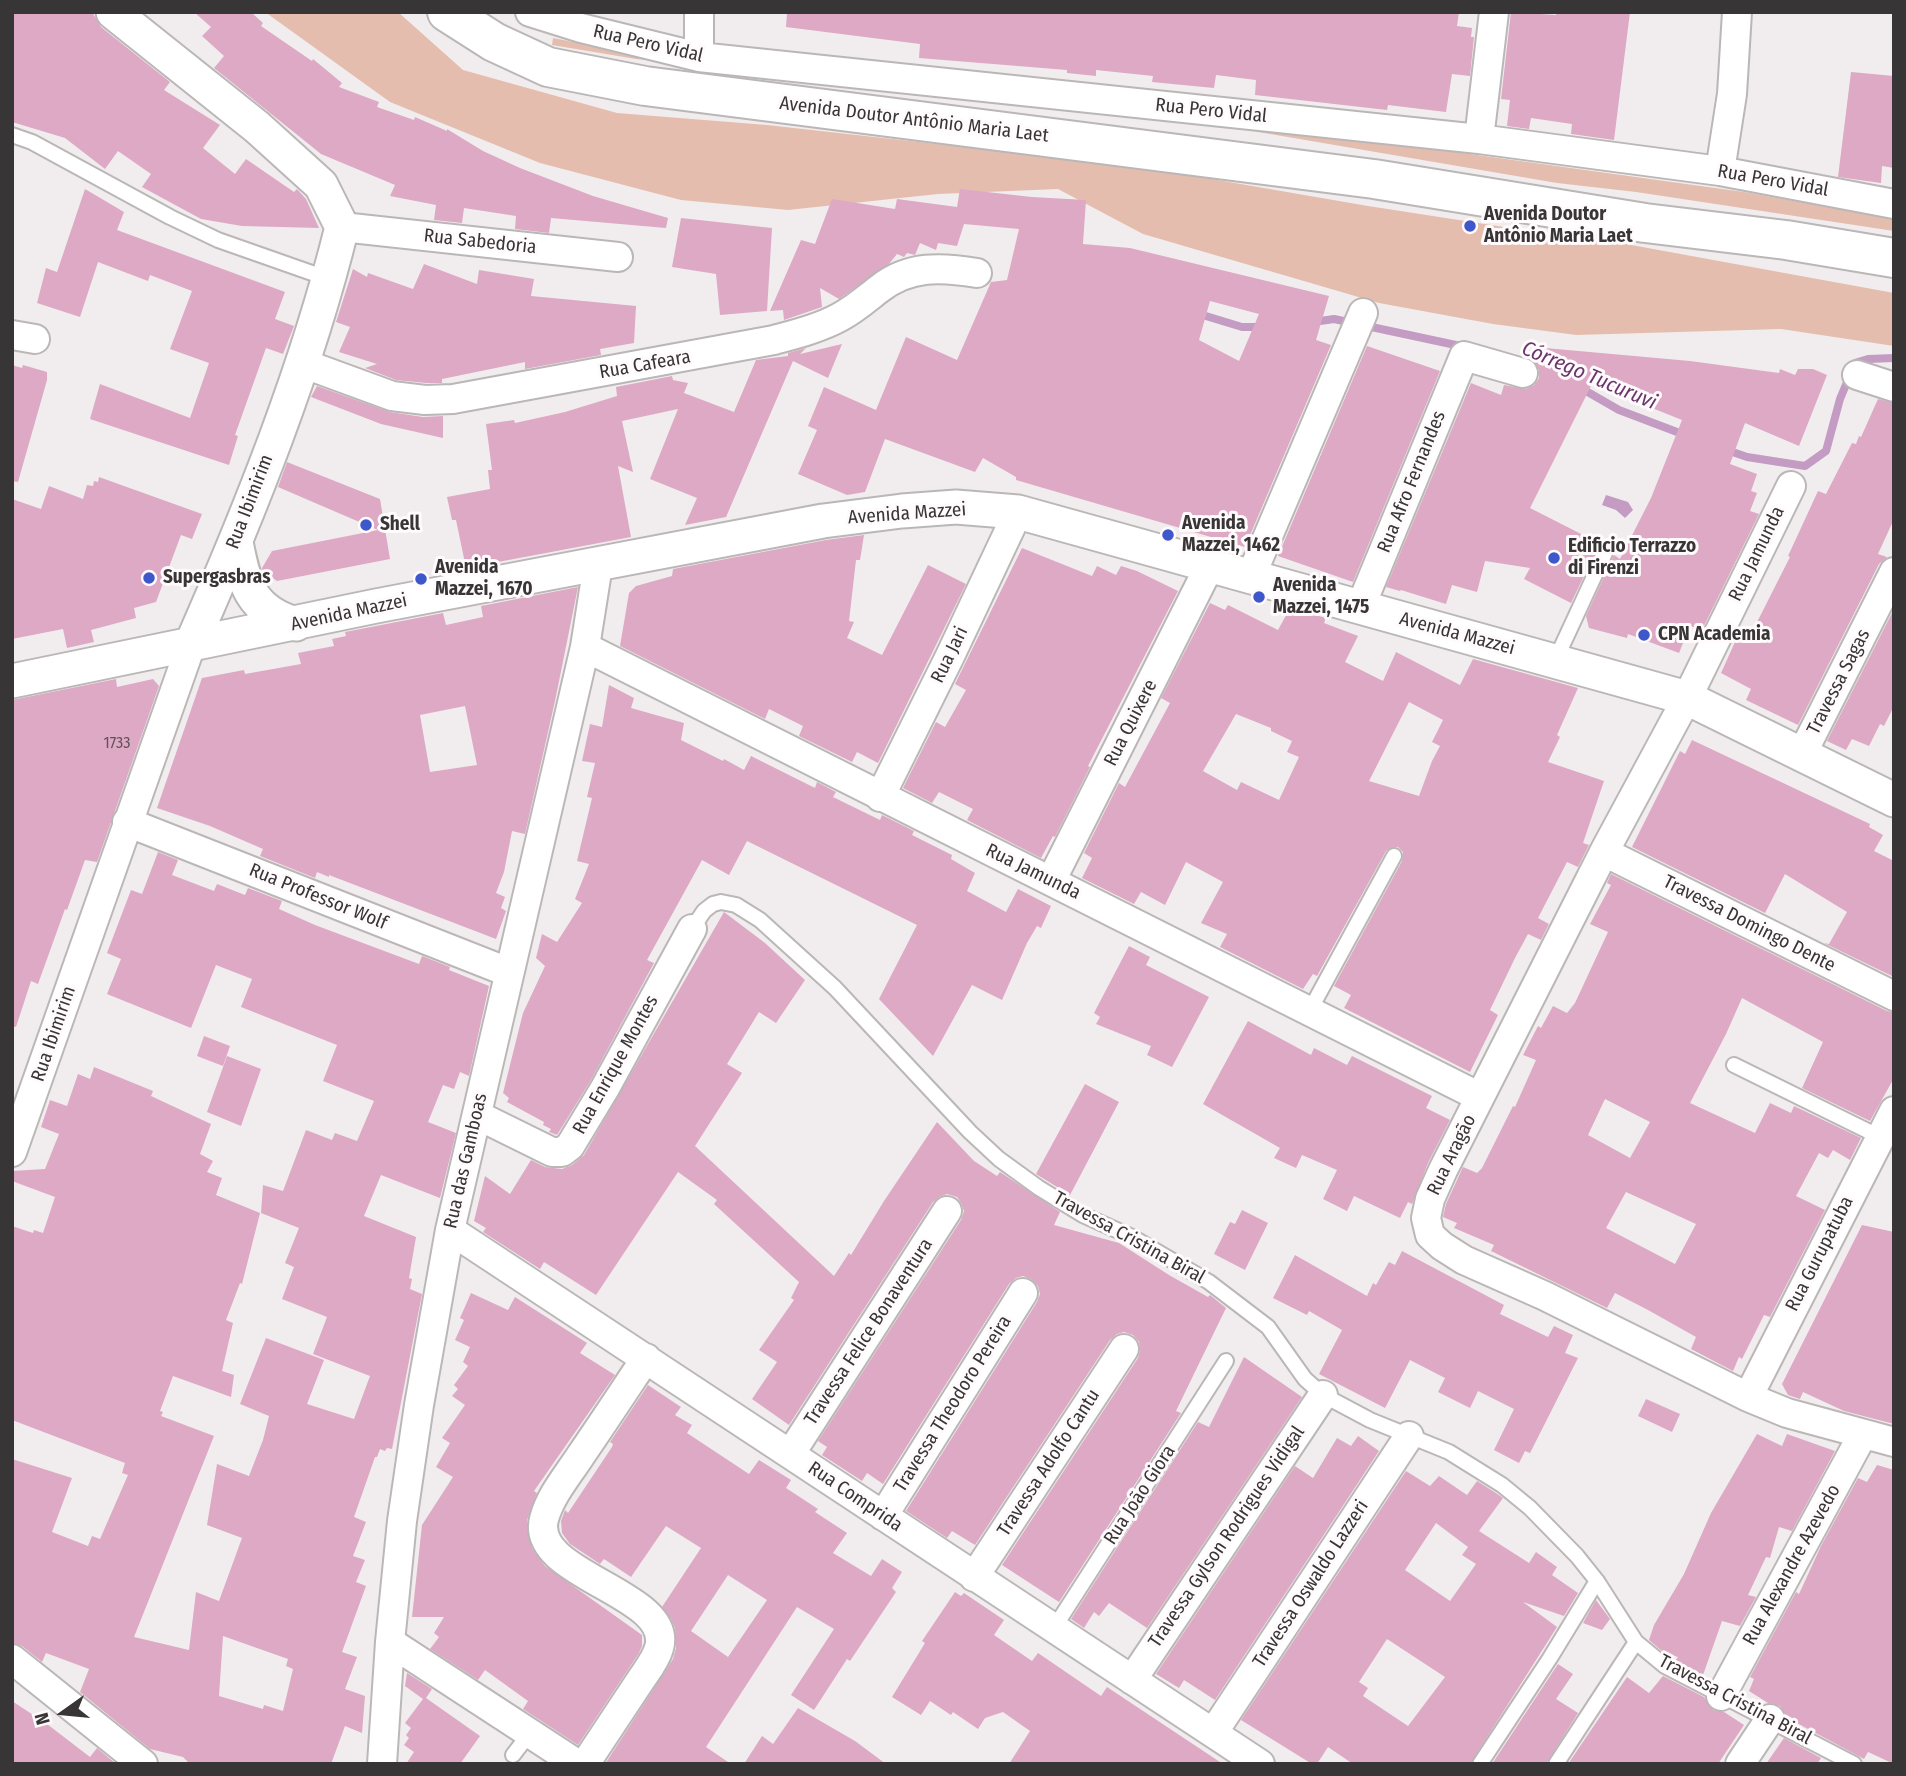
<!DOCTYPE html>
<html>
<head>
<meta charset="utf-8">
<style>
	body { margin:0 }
	#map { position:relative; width:1906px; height:1776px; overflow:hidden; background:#f1edee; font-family:"Fira Sans Condensed",sans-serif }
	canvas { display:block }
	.frame { position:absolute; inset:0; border:14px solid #373535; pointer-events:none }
	.north { position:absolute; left:28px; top:1678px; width:70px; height:70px; -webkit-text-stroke:5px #fffafb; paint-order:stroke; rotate:255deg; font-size:19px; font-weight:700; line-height:28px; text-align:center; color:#373535 }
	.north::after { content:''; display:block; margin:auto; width:24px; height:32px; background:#373535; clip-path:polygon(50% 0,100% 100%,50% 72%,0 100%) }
</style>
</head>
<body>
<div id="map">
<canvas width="1906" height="1776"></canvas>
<div class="frame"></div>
<div class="north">N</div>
</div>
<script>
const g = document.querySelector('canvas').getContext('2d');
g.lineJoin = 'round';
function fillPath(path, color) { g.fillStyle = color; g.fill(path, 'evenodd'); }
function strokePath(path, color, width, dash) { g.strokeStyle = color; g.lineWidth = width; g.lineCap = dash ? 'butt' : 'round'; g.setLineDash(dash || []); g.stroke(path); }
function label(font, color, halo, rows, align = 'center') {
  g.font = font + ' "Fira Sans Condensed",sans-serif'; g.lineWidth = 6; g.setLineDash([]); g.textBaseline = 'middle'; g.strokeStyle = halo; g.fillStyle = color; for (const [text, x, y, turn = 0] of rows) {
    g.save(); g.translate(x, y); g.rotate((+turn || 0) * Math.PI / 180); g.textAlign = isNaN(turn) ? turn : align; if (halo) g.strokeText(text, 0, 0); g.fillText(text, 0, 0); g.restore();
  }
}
fillPath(new Path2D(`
	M265 12H398L463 70 617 113 767 125 964 147 1200 177 1368 206 1582 239 1604 240 1894 293V346L1781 329 1576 335 1493 324 1379 303 1143 234 1058 189 938 194 788 210 681 200 540 163 390 102Z
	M553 38 667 60 997 92 1441 150 1744 192 1894 219V231L1636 192 1557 183 1118 108 636 59 552 45Z`), '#e5bdae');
fillPath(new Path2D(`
	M1606 495 1628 502 1633 510 1625 518 1616 510 1602 505Z`), '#c39bc3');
strokePath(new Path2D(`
	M1196 313 1242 327H1262
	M1313 322 1334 319 1465 347
	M1579 387 1619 410 1685 435
	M1727 450 1747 457 1805 466 1826 451 1840 399 1855 363 1868 359 1894 358`), '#c39bc3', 8);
fillPath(new Path2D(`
	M12 12H92L101 27 170 82 164 90 220 125 203 148 235 174 246 159 294 192 297 189 306 199 319 228 242 226 201 219 142 187 151 174 118 151 105 169 65 138 12 122Z
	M194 12H251L263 23 261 26 312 61 313 59 342 83 339 87 379 102 377 107 414 120 415 117 447 131V129L483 151 520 168 593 196 668 218 666 228 551 218 549 233 515 229 516 216 464 208 462 223 434 220 436 205 390 196 395 185 321 154 214 68 224 56 202 36 211 27Z
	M787 12H1459L1457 26 1472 28 1471 37H1474L1470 76 1452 74 1446 112 1388 105 1387 110 1255 95 1256 80 1216 75 1214 88 1152 82 1153 76 1096 70V76L1067 73V70L919 58 920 44 786 27Z
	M1511 12 1556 15 1557 12H1630L1614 140 1571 134 1572 124 1531 118 1529 129 1507 126 1510 100 1501 99Z
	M1851 72 1894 76V168L1882 166 1881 183 1838 177Z
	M85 189 124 212 117 230 285 292 275 319 294 326 283 354 266 348 235 435 238 436 229 465 90 419 100 384 190 418 209 363 170 349 192 291 150 275 148 281 98 262 80 317 37 303 46 268 57 272Z
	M960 189 1032 197 1086 200 1083 244 1130 248 1329 296 1316 340 1331 345 1245 547 1016 480V477L983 458 975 472 885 439 865 492 847 495 798 474 817 430 808 426 824 387 876 410 906 337 957 360 991 282 1007 280 1019 229 964 224 957 246 938 243 936 250 920 243 915 255 907 253 904 257 897 254 889 264 839 299 820 288 822 307 784 320 783 310 770 311 801 240 815 244 832 199 895 209 897 199 957 207ZM1210 301 1259 314 1239 361 1199 340Z
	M681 218 772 228 767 311 720 315 716 274 672 267Z
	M424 264 477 284 479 270 534 279 531 296 636 306 634 343 600 349 601 355 525 369V362L442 379V383H426L396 380 365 368 377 364 339 352 350 327 336 322 353 269 367 277 368 273 413 289Z
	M842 344 828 378 793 361 726 517 685 525 697 498 650 479 678 409 622 421 633 472 618 466 631 537 466 568 456 520H452L447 497 490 489 488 470H492L486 424 514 420 515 423 565 412 617 396 616 387 672 376 673 380 688 383 684 393 734 412 756 360 788 356V353L806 348 800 354Z
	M1367 346 1440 371 1353 582 1278 556Z
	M1534 347 1690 361 1779 373 1780 369 1795 375 1798 369H1813L1827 375 1799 446 1745 423 1730 464 1757 474 1751 491 1757 493 1750 511 1759 514 1702 630 1690 626 1679 653 1628 634 1627 638 1589 628 1586 616 1614 555 1620 559 1651 498 1682 420 1592 384 1530 508 1589 538 1587 541 1598 547 1571 603 1524 579 1530 568 1485 561 1477 592 1452 585 1446 604 1401 590 1400 591 1386 587 1471 383 1501 395 1504 385 1526 389 1534 385 1539 378V370L1531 359Z
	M12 365 22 368 23 365 47 372V380L18 482 12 481Z
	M317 386 390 412 423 417 443 416V438L381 424 311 397Z
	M1878 399 1894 403V519L1878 554 1887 557 1879 564 1798 725 1746 700 1751 689 1721 673 1739 633 1749 638 1790 557 1788 556 1818 491 1826 494 1852 443 1856 444 1859 436 1861 437Z
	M287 462 380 499 390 559 277 581 263 571 262 568 272 551 378 530 278 487Z
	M99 477 202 514 192 539 181 535 156 602 134 608 136 618 91 630 94 642 67 648 63 629 12 639V499L41 509 49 486 83 499 87 485 93 486 94 481 98 482Z
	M864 535 860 560H856L849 621 854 622 847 638 882 655 928 565 966 584 878 763 857 752 852 762 799 736 803 726 769 709 765 719 620 646 629 593 636 586 672 576 673 569 826 540Z
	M1022 548 1092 576 1097 566 1116 575 1121 566 1137 571 1178 591 1088 766 1090 767 1055 837 1053 836 1041 858 967 820 973 809 939 792 932 803 903 788 936 722 945 727 966 690 955 684Z
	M578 587 555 701 525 834 512 831 504 872 496 893 505 897 501 908 506 911 496 939 329 875V877L317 872 315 878 260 856 263 849 210 826 157 808 202 678 244 670 245 674 301 664 298 653 334 646 332 639 346 636 345 632 443 613 446 625 483 617 481 606ZM465 706 477 765 430 772 420 715Z
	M1210 603 1225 610 1228 605 1278 630 1290 608 1326 618 1324 623 1358 636 1345 662 1383 681 1396 652 1460 685 1473 659 1578 688 1557 735 1560 737 1548 762 1604 781 1583 843 1589 845 1578 867 1567 862 1538 918 1549 924 1541 940 1528 934 1515 958 1490 1010 1498 1015 1470 1072 1344 1008 1351 995 1334 986 1402 861 1403 852 1398 847 1390 848 1386 851 1317 976 1313 974 1303 989 1220 947 1227 934 1201 923 1223 882 1186 862 1165 905 1141 892 1134 904 1082 878 1092 858 1084 853 1119 783 1125 787 1170 703 1161 698ZM1409 702 1443 720 1432 742 1440 746 1432 761 1419 796 1369 781ZM1236 714 1271 728V731L1292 741 1287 752 1299 757 1279 800 1241 782 1237 790 1203 771Z
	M1894 609V706L1884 726 1880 724 1869 746 1852 739 1846 750 1827 741Z
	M116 679 117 687 153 679 159 686 97 862 85 860 67 910 65 909 38 984 31 981 16 1027 12 1026V700Z
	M609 685 634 698 631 708 684 723 681 740 723 761 724 759 744 770 751 756 815 788 817 782 836 792 833 797 880 820 882 815 914 831 912 835 952 855 951 859 975 873 967 891 1006 912 1018 889 1051 906 1041 928 1037 926 1027 943 1002 1000 972 985 933 1056 879 999 917 925 747 841 729 875 702 860 647 960 654 963 591 1080 557 1135 549 1132 551 1129 543 1125 544 1122 507 1102 509 1098 503 1093 523 1013 545 966 536 958 542 934 557 942 582 903 575 899 589 864 577 861 592 798 587 797 595 763 582 761 590 724 602 727Z
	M1692 740 1870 824 1869 827 1883 835 1874 851 1894 861V977L1824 943 1829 944 1847 912 1785 874 1765 913 1632 847 1680 751 1685 754Z
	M158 852 178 860 172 875 214 891 217 884 245 895 248 888 282 901 279 909 315 925 419 964 422 956 450 967 449 970 489 986 469 1076 460 1072 454 1089 443 1085 428 1122 456 1133 440 1198 381 1175 364 1216 416 1237 409 1278 412 1279 410 1289 422 1294 392 1449 387 1448 385 1451 380 1449 377 1457H375L354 1517 366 1522 353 1556 365 1560 356 1582 366 1586 342 1652 357 1657 345 1689 365 1696 362 1733 345 1726 331 1764H190L183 1757 150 1749 80 1692 89 1669 46 1653 42 1662 22 1646 12 1643V1459L72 1478 52 1532 88 1546 92 1536 100 1539 128 1475 122 1473 125 1463 12 1420V1226L33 1233 34 1230 43 1233 55 1197 12 1181V1171L45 1169 59 1134 41 1127 50 1100 67 1106 78 1074 90 1079 94 1067 153 1091 151 1096 211 1124 200 1154 213 1161 207 1172 222 1178 216 1195 260 1213 242 1284 240 1283 226 1320 233 1323 222 1371 234 1375 231 1397 173 1376 160 1411 163 1412 161 1416 214 1436 134 1637 189 1650 196 1592 219 1601 242 1538 207 1525 217 1464 249 1476 263 1440 269 1416 240 1404 266 1338 324 1360 307 1404 354 1419 370 1376 313 1354 327 1317 282 1299 294 1267 285 1263 299 1228 261 1213 263 1185 283 1191 306 1130 332 1140 335 1133 357 1141 374 1101 323 1081 337 1045 241 1007 252 979 216 965 191 1028 107 994 121 959 107 953 131 890 142 894ZM223 1636 288 1659 286 1666 293 1669 283 1711 264 1705 263 1709 219 1696Z
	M1611 874 1887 1011 1894 1012V1078L1870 1121 1802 1088 1823 1042 1742 998 1726 1034 1690 1103 1755 1133 1770 1103 1791 1113 1794 1106 1861 1138 1850 1160 1833 1150 1828 1158 1819 1153 1796 1196 1825 1210 1770 1317 1764 1315 1742 1359 1739 1357 1733 1371 1691 1349 1696 1337 1648 1310 1615 1293 1607 1308 1491 1251 1494 1245 1454 1228 1457 1223 1443 1217 1446 1204 1463 1167 1477 1173 1482 1168 1513 1106 1515 1107 1536 1060 1523 1055 1538 1026 1541 1028 1553 1006 1567 1013 1575 1003 1608 932 1590 924 1611 885 1607 883ZM1605 1099 1650 1122 1630 1158 1588 1135ZM1626 1192 1696 1224 1675 1264 1606 1228Z
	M724 912 765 943 805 980 776 1023 759 1012 727 1064 742 1073 695 1146 834 1276 849 1253 851 1255 884 1201 937 1122 974 1161 997 1176 1000 1172 1060 1212 1054 1225 1119 1243 1169 1275 1208 1297 1210 1295 1226 1308 1176 1411 1181 1413 1059 1602 1002 1565 1138 1358 1140 1351 1139 1342 1133 1335 1124 1332 1117 1334 1110 1340 975 1545 952 1531 947 1538 906 1511 1037 1302 1040 1294 1038 1286 1031 1279 1023 1276 1016 1278 1009 1284 883 1484 867 1473 862 1481 822 1455 827 1447 818 1441 961 1220 964 1211 961 1203 957 1197 947 1194 939 1197 933 1202 789 1425 752 1399 777 1362 759 1350 794 1300 791 1298 799 1282 714 1204 717 1200 678 1172 596 1295 544 1262 540 1269 483 1232 486 1228 474 1221 485 1176 510 1194 531 1160 545 1167 562 1169 572 1165 584 1155Z
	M1129 946 1150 957 1146 965 1209 997 1172 1067 1147 1055 1151 1046 1096 1024 1100 1017 1094 1013Z
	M1248 1021 1311 1055 1314 1048 1347 1065 1352 1056 1432 1096 1426 1108 1450 1120 1428 1163 1412 1204 1408 1202 1400 1218 1354 1196 1347 1211 1323 1199 1337 1170 1302 1155 1296 1168 1274 1158 1280 1148 1203 1104Z
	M204 1036 230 1046 223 1066 197 1056Z
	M227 1056 261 1069 241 1126 207 1112Z
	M1085 1084 1119 1102 1070 1195 1036 1174Z
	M1242 1210 1268 1223 1245 1270 1214 1254 1230 1222 1235 1224Z
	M1862 1225 1894 1232V1424L1844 1411 1803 1392 1800 1399 1788 1395 1782 1384Z
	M1402 1251 1504 1305 1500 1314 1548 1337 1554 1326 1573 1335 1565 1353 1578 1358 1530 1453 1525 1451 1519 1463 1494 1450 1514 1409 1478 1391 1470 1408 1438 1392 1445 1378 1410 1360 1385 1408 1319 1374 1342 1330 1309 1311 1307 1315 1273 1298 1295 1255 1367 1296 1373 1283 1376 1285 1389 1262 1395 1265Z
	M471 1293 508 1310 515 1297 587 1343 580 1353 615 1375 534 1491 537 1493 527 1520 532 1548 545 1566 642 1635V1646L639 1653 578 1745 523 1709 528 1701 485 1670 478 1680 430 1649 439 1637 434 1633 444 1617H412L422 1525 453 1477 436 1467 450 1443 442 1438 465 1405 452 1396 458 1389 454 1385 468 1366 463 1362 470 1347 455 1340 464 1320 460 1318Z
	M1244 1357 1302 1397 1147 1628 1109 1603 1099 1616 1094 1612 1084 1628 1071 1619 1198 1422 1209 1427Z
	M648 1385 681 1407 675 1415 692 1425 687 1433 749 1474 759 1460 791 1480 786 1488 818 1509 815 1512 847 1533 833 1553 871 1576 882 1559 902 1572 892 1588 896 1592 850 1661 847 1659 814 1710 791 1695 834 1629 797 1607 706 1747 731 1764H605L673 1659 676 1648 675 1628 671 1619 662 1607 701 1548 666 1526 631 1577 604 1559 600 1564 570 1544 562 1533 561 1521 565 1510 568 1513 612 1447 613 1444 610 1442ZM728 1575 767 1600 728 1657 691 1631Z
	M1646 1399 1680 1414 1672 1432 1638 1416Z
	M1757 1434 1782 1446 1787 1434 1835 1451 1792 1531 1779 1527 1770 1558 1766 1557 1748 1595 1756 1597 1740 1626 1722 1621 1703 1675 1675 1661 1678 1657 1663 1652 1649 1640 1654 1625 1684 1574 1711 1513Z
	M1358 1436 1379 1451 1215 1700 1184 1680 1179 1688 1156 1674 1295 1466 1313 1478 1337 1438 1351 1446Z
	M1877 1465 1894 1470V1764L1868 1752 1864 1759 1795 1722 1796 1720 1785 1714 1780 1706 1768 1703 1749 1691 1754 1679 1750 1677 1796 1592 1799 1594 1821 1546 1858 1478 1867 1482Z
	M1406 1471 1430 1486 1439 1476 1467 1495 1477 1481 1496 1493 1503 1498 1479 1531 1529 1563 1536 1552 1557 1567 1552 1575 1578 1593 1564 1616 1523 1602 1557 1627 1470 1764H1353L1328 1747 1317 1764H1312L1241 1720ZM1436 1523 1468 1547 1462 1555 1476 1564 1450 1601 1405 1570ZM1387 1639 1445 1677 1408 1726 1363 1696 1368 1688 1359 1682Z
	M955 1592 961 1596 964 1593 1004 1620 994 1635 1032 1661 1038 1653 1101 1696 1107 1687 1223 1764H1009L1030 1731 1003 1712 985 1718 978 1729 953 1712 951 1715 930 1701 921 1715 892 1697 925 1643 922 1641Z
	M1596 1600 1610 1619 1602 1630 1583 1623Z
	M1558 1664 1573 1674 1556 1699 1578 1713 1546 1764H1492Z
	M407 1673 432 1689 426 1698 480 1736 460 1764H406L414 1752 404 1745 409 1738 406 1735 411 1728 405 1723 423 1699 405 1686Z
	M1663 1676 1704 1697 1713 1710 1724 1712 1744 1725 1718 1764H1568L1627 1677 1649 1693Z
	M12 1701 47 1724 90 1757 97 1748 115 1763 12 1764Z
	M798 1708 855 1741 886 1764H744L762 1736 773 1744Z
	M1784 1738 1821 1758 1817 1764H1766Z`), '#dda9c5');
const service = new Path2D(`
	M12 135 32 142 170 217 218 240 329 279
	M1555 661 1605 553
	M692 929 704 911 713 904 721 902 736 905 760 920 835 988 970 1132 999 1159 1039 1188 1083 1215 1132 1237 1209 1282 1268 1327 1305 1379 1323 1395 1370 1420 1449 1452 1502 1485 1530 1508 1577 1556 1597 1581 1636 1642 1665 1666 1854 1764
	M1310 1010 1394 856
	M1734 1065 1880 1137
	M1054 1628 1226 1361
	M513 1755 530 1733
	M1480 1764 1550 1658 1597 1581
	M1556 1764 1636 1642`);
const minor = new Path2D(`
	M530 12 581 28 699 57 1479 139 1720 171 1894 204
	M699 12V57
	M1479 139 1494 12
	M1720 171 1732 94 1737 12
	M342 227 618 257
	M12 335 35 339
	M302 363 392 396 425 400 453 399 774 340C796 334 820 328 840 317 855 309 866 299 879 289 909 265 942 267 977 273
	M1857 375 1894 387
	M1791 486 1687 698 1604 852 1443 1170 1430 1199 1426 1218 1430 1235 1442 1246 1464 1260 1545 1296 1748 1397 1787 1413 1894 1442
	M1251 576 1363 313
	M1360 608 1464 356 1523 373
	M585 647 1480 1097
	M1802 754 1894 572
	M880 797 950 656 1018 512
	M127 822 508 972
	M1604 852 1894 996
	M1051 881 1210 565
	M477 1115 552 1152H562L570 1146 605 1088 692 929
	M12 1152 191 645
	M450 1230 1260 1764
	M1748 1397 1894 1111
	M791 1453 947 1211
	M883 1516 1023 1293
	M974 1577 1124 1349
	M390 1642 577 1764
	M12 1659 143 1764
	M1132 1680 1323 1395
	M1721 1696 1863 1434
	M1213 1733 1409 1436
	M382 1764 390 1642 402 1521 419 1405 450 1230 585 647 598 565
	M585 1764C603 1737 620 1711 638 1684 645 1673 656 1660 659 1648 675 1593 529 1576 544 1519 550 1496 568 1475 581 1455 603 1423 624 1391 646 1358
	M1740 1764 1770 1719`);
const tertiary = new Path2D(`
	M113 12 257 127 321 185 342 227C307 369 250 511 191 645
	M236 542C244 584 251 611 296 624
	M12 681 376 606 823 521 902 511 956 507 1018 512 1687 698 1894 800`);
const primary = new Path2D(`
	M447 12 494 42 548 67 645 86 1374 179 1645 223 1786 240 1894 258`);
strokePath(service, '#bbb7b7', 18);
strokePath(minor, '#bbb7b7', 32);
strokePath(tertiary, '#bbb7b7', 37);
strokePath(primary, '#bbb7b7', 42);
strokePath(service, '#fff', 14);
strokePath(minor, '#fff', 28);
strokePath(tertiary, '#fff', 33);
strokePath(primary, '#fff', 38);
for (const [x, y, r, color] of [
	[1470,226,7,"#3e58cb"],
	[366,525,7,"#3e58cb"],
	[1168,535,7,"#3e58cb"],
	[1554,558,7,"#3e58cb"],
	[149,578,7,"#3e58cb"],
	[421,579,7,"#3e58cb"],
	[1259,597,7,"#3e58cb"],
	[1644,635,7,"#3e58cb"]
]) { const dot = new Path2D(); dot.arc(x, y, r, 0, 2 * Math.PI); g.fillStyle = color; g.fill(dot); strokePath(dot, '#fffafb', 2.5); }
label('16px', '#605259', null, [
	["1733",117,744]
]);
label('19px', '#373535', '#fffafb', [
	["Rua Pero Vidal",648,44,13],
	["Rua Pero Vidal",1211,111,6],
	["Avenida Doutor Antônio Maria Laet",914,120,7],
	["Rua Pero Vidal",1773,181,10],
	["Rua Sabedoria",480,242,6],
	["Rua Cafeara",645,365,-10],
	["Rua Afro Fernandes",1412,482,-68],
	["Rua Ibimirim",250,502,-69],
	["Avenida Mazzei",907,514,-4],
	["Rua Jamunda",1757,554,-64],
	["Avenida Mazzei",349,613,-12],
	["Avenida Mazzei",1457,634,15],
	["Rua Jari",950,655,-64],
	["Travessa Sagas",1839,682,-63],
	["Rua Quixere",1131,723,-63],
	["Rua Jamunda",1033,872,26],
	["Rua Professor Wolf",318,897,22],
	["Travessa Domingo Dente",1749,924,27],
	["Rua Ibimirim",54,1034,-71],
	["Rua Enrique Montes",616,1065,-61],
	["Rua Aragão",1452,1155,-64],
	["Rua das Gamboas",466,1161,-77],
	["Travessa Cristina Biral",1129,1238,29],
	["Rua Gurupatuba",1820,1254,-63],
	["Travessa Felice Bonaventura",869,1332,-57],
	["Travessa Theodoro Pereira",953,1404,-58],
	["Travessa Adolfo Cantu",1049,1463,-57],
	["Rua João Giora",1140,1495,-57],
	["Rua Comprida",855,1497,34],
	["Travessa Gylson Rodrigues Vidigal",1227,1537,-56],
	["Rua Alexandre Azevedo",1792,1565,-61],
	["Travessa Oswaldo Lazzeri",1311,1584,-57],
	["Travessa Cristina Biral",1735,1700,28]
]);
label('bold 19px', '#373535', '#fffafb', [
	["Avenida Doutor",1484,215],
	["Antônio Maria Laet",1484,237],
	["Avenida",1182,524],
	["Mazzei, 1462",1182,546],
	["Shell",380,525],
	["Edificio Terrazzo",1568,547],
	["di Firenzi",1568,569],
	["Avenida",435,568],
	["Mazzei, 1670",435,590],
	["Supergasbras",163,578],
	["Avenida",1273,586],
	["Mazzei, 1475",1273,608],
	["CPN Academia",1658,635]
], 'left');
label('italic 21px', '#68366a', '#fffafb', [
	["Córrego Tucuruvi",1589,376,23]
]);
</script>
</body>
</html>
